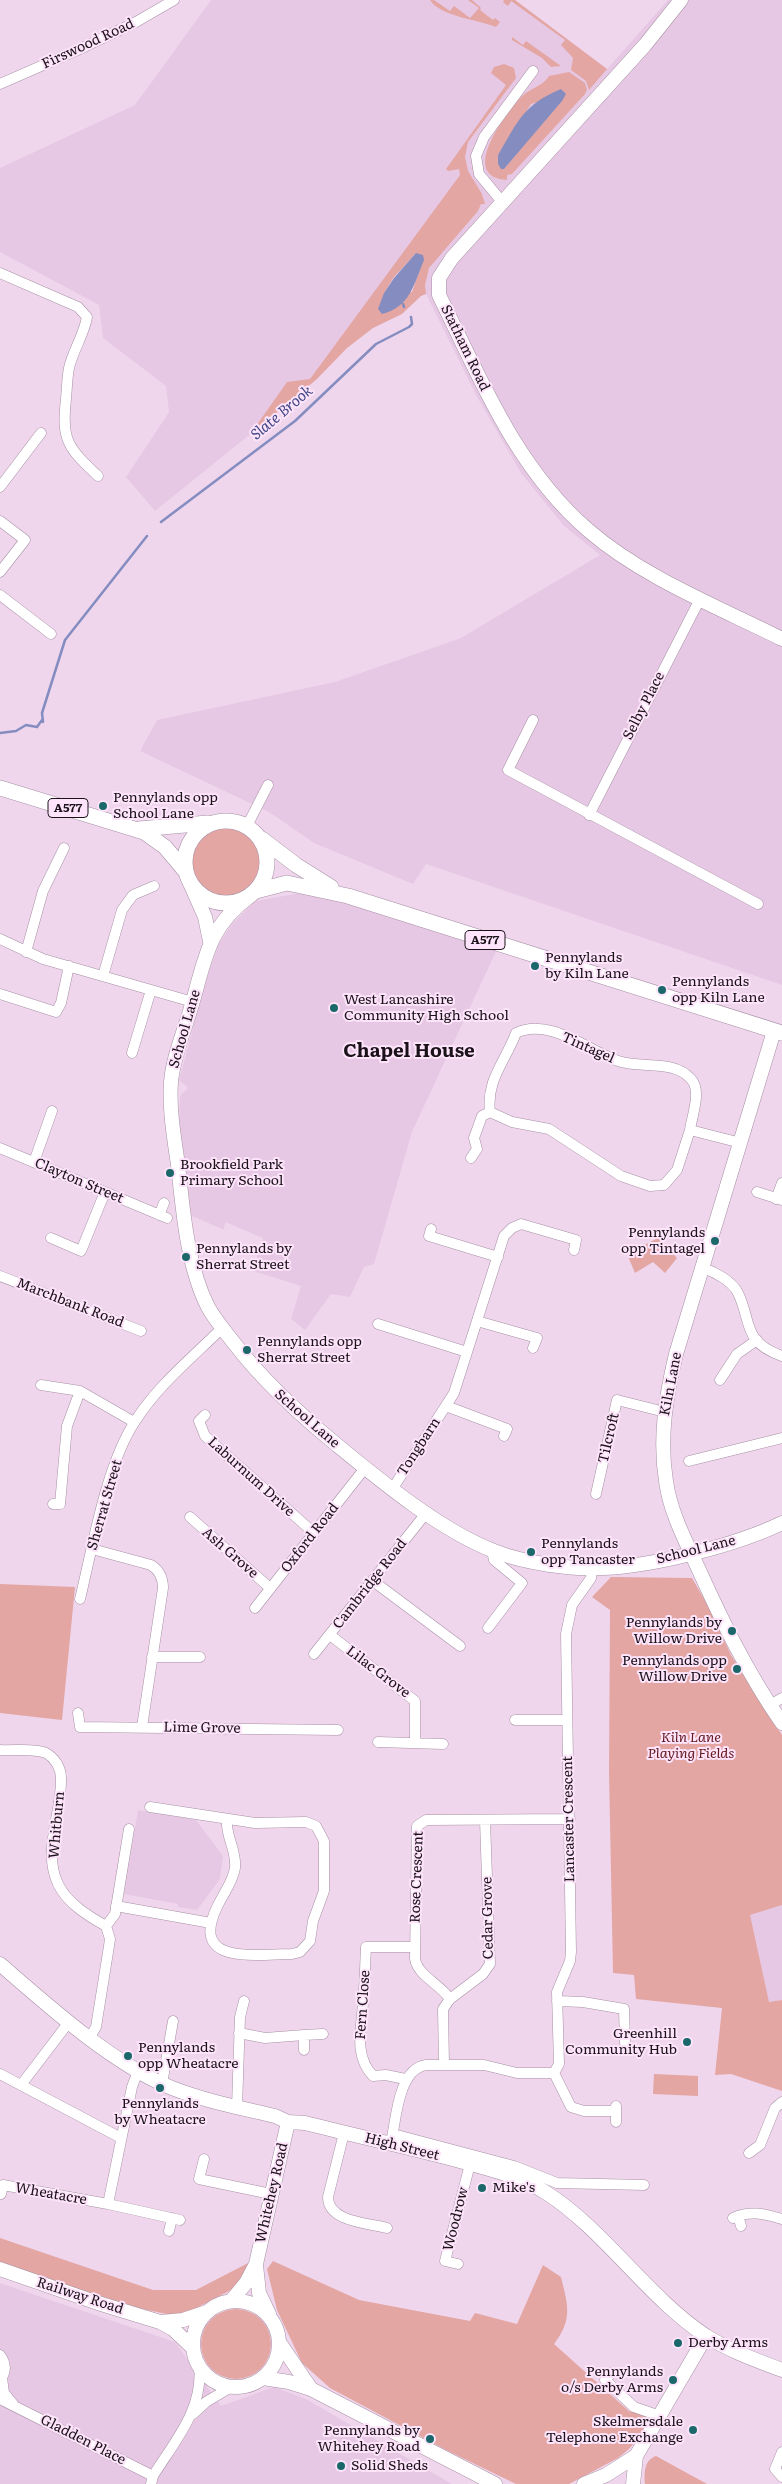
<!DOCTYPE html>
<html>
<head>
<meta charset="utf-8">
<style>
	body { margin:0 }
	canvas { display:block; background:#efd6ed }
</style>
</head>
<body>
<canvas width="782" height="2484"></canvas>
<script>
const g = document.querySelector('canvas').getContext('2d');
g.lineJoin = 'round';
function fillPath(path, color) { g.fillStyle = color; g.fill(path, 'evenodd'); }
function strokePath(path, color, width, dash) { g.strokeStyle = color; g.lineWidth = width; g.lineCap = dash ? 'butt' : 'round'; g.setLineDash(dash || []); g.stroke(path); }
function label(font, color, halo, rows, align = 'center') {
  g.font = font + ' Literata,serif'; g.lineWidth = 4; g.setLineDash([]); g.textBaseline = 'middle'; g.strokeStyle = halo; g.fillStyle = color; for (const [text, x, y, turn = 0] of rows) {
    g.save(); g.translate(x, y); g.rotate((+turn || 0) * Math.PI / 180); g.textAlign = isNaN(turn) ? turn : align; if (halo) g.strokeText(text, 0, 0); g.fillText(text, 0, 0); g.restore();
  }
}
fillPath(new Path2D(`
	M211 0H515L607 69 668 0H782V985L426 864 413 884 314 843 269 812 140 751 157 720 335 682 461 638 600 555 564 526 521 473 476 395 426 294 395 270 300 394 155 511 126 477 169 412 166 386 103 338 99 305 0 252V168L135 105Z
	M306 892 499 945 412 1132 374 1264 364 1267 350 1297 331 1294 305 1330 291 1319 301 1286 253 1271 263 1238 225 1222 224 1230 190 1215 179 1122 180 1096 188 1088 179 1080 205 983 218 945 232 924 255 901Z
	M782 1805V2000L769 2002 751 1927 741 1810Z
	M138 1810 196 1820 223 1856 220 1879 197 1910 178 1907V1904L124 1894Z
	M0 2283 175 2342 221 2406 274 2387 306 2399 452 2484H0Z`), '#e7c8e4');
fillPath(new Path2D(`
	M430 0H434L450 11 454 6 470 18 479 8 468 0H472L481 8 480 10 493 20 495 18 500 22 496 27C479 20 439 16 430 0Z
	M504 0H515L607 69 589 90 586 81 571 70 573 58 561 45 565 40 511 1 508 6 503 2Z
	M512 37 523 45 526 41 561 66 551 67 542 58 512 40Z
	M504 64 514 68 516 78 468 142 465 157 468 171 482 194 485 204H481L478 211 429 268 425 285 426 294 421 296 402 314 373 328 347 348 317 379 249 436 287 382 310 379 460 175 459 169 448 171 446 169 506 85 491 73 494 67ZM416 253 421 266 412 292 384 293 394 277Z
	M569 72 585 83 587 90 585 94 512 174 507 175V180C457 177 507 112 521 97 530 88 542 87 549 76ZM566 94 504 169H501L498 155 531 104Z
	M190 863a36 36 0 1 1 72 0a36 36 0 1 1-72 0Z
	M658 1238 677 1258 665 1273 653 1262 635 1273 627 1254Z
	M611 1577 692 1578 707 1604 731 1655 782 1735V1905L750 1915 769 2002 782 2000V2091L731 2074 715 2075 722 2008 636 1999 634 1975 613 1973 609 1772 610 1610 592 1597Z
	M0 1584 75 1587 62 1720 0 1713Z
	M654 2074 698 2076V2096L653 2094Z
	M0 2238 153 2290H196L252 2261 233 2289 187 2313 172 2315 132 2307 0 2264Z
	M273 2261 359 2300 470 2321 475 2313 517 2324 543 2265 561 2277C568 2306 573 2319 554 2344L630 2412 634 2407 650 2416 639 2437 629 2449 618 2458 569 2484H516L448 2451 330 2388 302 2363 277 2310 267 2269Z
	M201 2344a35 35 0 1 1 70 0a35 35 0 1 1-70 0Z
	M656 2456 707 2484H645C644 2473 644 2460 656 2456Z`), '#e3a6a3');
fillPath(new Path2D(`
	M561 89 566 94 562 101 504 169H501L498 164V155C518 121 523 105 561 89Z
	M416 253 423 255 424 260C414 284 410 307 382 314L378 309 384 293 394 278Z`), '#858dc0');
strokePath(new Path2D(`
	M403 304 404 307
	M161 522 295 421 376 344 409 327 412 324 411 317
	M43 722 42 713 65 640 147 536
	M0 733 16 731 26 725 37 727 42 720`), '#858dc0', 2.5);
const street = new Path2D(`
	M0 84 80 49 136 22 174 0
	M503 203 479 174 476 156 484 137 533 71
	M0 273 78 307 87 317C84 335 73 350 69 368 67 378 67 389 66 399 61 440 68 448 98 476
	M0 487 41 433
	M0 521 25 540 0 572
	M0 595 51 634
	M533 720 508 770 758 904
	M589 815 700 599
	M247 826 268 785
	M0 939 43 959 193 1002
	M26 952 43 891 64 848
	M103 976 122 910 133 895 154 886
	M0 994 56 1012 61 1003 69 966
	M132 1053 151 990
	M690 1130 677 1170 664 1185 650 1186 621 1176 549 1129 512 1122 490 1112C486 1080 505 1062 516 1033 549 1017 587 1050 618 1061 641 1069 674 1059 691 1079 702 1091 692 1115 690 1130L741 1143
	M0 1148 167 1218
	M471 1158 477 1149 474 1138 482 1116 490 1112
	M34 1162 52 1111
	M757 1192 782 1200
	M776 1199 782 1183
	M159 1215 164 1203
	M431 1229 429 1236 498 1257
	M51 1238 81 1251 105 1192
	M703 1268C715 1272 732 1281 738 1293 752 1322 742 1342 782 1356
	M0 1276 141 1331
	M477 1321 537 1338 533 1348
	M378 1324 467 1352
	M720 1380 737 1354 757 1340
	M41 1385 80 1391 134 1422
	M446 1406 507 1429 504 1436
	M205 1415 199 1421 205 1436 314 1533
	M689 1461 782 1438
	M393 1488 454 1393 504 1236 512 1228 521 1224 576 1240 574 1250
	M596 1494 617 1400 665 1412
	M53 1504H60L67 1426 80 1391
	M190 1517 270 1588
	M92 1549 151 1565C159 1570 163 1577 163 1588L142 1727
	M373 1581 460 1646
	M80 1599C93 1546 106 1464 136 1420 158 1385 193 1357 222 1328
	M255 1608 365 1468
	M488 1628 522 1583 494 1560 492 1550
	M330 1635 415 1701V1743
	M314 1654 427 1512
	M152 1657H200
	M770 1705 782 1698
	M78 1713 80 1727 338 1730
	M515 1720H567
	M378 1742 443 1744
	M0 1750C14 1751 33 1748 46 1753 55 1758 61 1768 61 1778 62 1813 42 1850 58 1884 67 1903 88 1916 106 1926
	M150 1807 255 1823 306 1822 316 1826 324 1841V1891L313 1921 310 1941 300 1952 292 1954C256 1954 189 1966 217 1907 223 1894 233 1882 235 1868 237 1850 225 1836 227 1819
	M116 1906 211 1923
	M450 1999 483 1974 490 1964 485 1820
	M557 2001 583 2002 624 2009 625 2043
	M239 2033 265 2038 304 2035V2050
	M304 2035 323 2034
	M90 2037 96 2027 109 1946 110 1939 106 1926 115 1914 129 1829
	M444 2065 443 2009 450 1999C440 1984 418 1976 415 1959L417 1826 426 1820 570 1819
	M554 2073 559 2064 557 1992 570 1961 571 1952 566 1634 572 1605 591 1578 592 1568
	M0 2074 121 2138
	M405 2079 386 2075 373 2076C353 2055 362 2027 363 2002 365 1984 365 1965 366 1947H415
	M162 2084 173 2021
	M21 2085 69 2022
	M616 2106V2122
	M237 2107 240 2017 244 2001
	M344 2133 328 2197C328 2222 368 2223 387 2228
	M393 2134 514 2166 557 2183 644 2185
	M391 2143C396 2120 398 2069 426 2065H484L517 2073H554L571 2107 584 2111H616
	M749 2153 760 2145 775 2108 782 2102
	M204 2159 199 2179 271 2194
	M1 2194 3 2185 108 2204 180 2220
	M108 2204 132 2087 138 2071
	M738 2216 741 2226
	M733 2218C750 2210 764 2214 782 2219
	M169 2231 172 2218
	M458 2264 445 2261 470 2164
	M0 2355C6 2363 7 2372 0 2380
	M611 2373 605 2380 634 2407 660 2416
	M2 2378 4 2393 13 2404
	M0 2399 153 2476
	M193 2414 206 2402 231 2387
	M782 2452 775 2469 782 2477
	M151 2484 153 2476C174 2442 204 2409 199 2366`);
const secondary = new Path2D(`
	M681 0 645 45 452 258 439 278V295C480 378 516 468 588 530 642 577 718 607 782 639
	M190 883 205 917 210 941
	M250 896C206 928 205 962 190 1011 183 1034 173 1058 171 1082 169 1109 174 1137 178 1165 183 1210 187 1266 208 1307 215 1320 225 1331 234 1343 264 1382 299 1414 337 1445 382 1482 440 1530 494 1551 524 1563 572 1570 604 1568 654 1566 737 1545 782 1523
	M774 1031 676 1354C666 1396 659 1438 666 1481 670 1512 686 1542 699 1570 723 1623 748 1674 782 1723
	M0 1964C47 2005 114 2065 172 2088 205 2101 241 2108 275 2116L288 2122 305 2123C356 2136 408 2147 460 2161 488 2169 520 2176 545 2192 604 2229 647 2297 706 2336 730 2351 756 2360 782 2370
	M256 2265 259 2293 269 2314
	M0 2269 98 2303 160 2322 173 2329 193 2348
	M193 2344a43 43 0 1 1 86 0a43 43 0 1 1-86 0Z
	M231 2301 246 2283 256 2264 288 2122
	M161 2322 183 2320 207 2312
	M279 2342 311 2389
	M263 2378 289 2382 311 2389 495 2484
	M584 2484 606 2475 636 2456 706 2336
	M633 2484 636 2456`);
const primary = new Path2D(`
	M0 788 144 832 165 847 186 872
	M185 862a41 41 0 1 1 82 0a41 41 0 1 1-82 0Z
	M139 829 208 823
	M262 839 296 865 331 887
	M256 891 287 883 348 896 782 1033`);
strokePath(street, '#a790a5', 11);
strokePath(secondary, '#a790a5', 15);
strokePath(primary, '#a790a5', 16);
strokePath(street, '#fff', 10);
strokePath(secondary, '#fff', 14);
strokePath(primary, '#fff', 15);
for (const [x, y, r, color] of [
	[103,806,5,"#1b686b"],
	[535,966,5,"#1b686b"],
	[662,990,5,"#1b686b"],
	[334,1008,5,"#1b686b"],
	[170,1173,5,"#1b686b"],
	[715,1241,5,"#1b686b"],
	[186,1257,5,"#1b686b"],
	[247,1350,5,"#1b686b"],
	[531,1552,5,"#1b686b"],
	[732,1631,5,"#1b686b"],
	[737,1669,5,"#1b686b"],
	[687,2042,5,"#1b686b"],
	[128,2056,5,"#1b686b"],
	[160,2088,5,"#1b686b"],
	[482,2188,5,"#1b686b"],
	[678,2343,5,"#1b686b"],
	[673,2380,5,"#1b686b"],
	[693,2430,5,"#1b686b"],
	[430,2439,5,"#1b686b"],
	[341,2466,5,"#1b686b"]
]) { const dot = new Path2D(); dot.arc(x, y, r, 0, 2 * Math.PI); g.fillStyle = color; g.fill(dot); strokePath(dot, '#fde4fa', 2); }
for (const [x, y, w] of [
	[68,808,40],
	[485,940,40]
]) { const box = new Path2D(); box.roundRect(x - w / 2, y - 9.5, w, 19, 4); g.fillStyle = '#fde4fa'; g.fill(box); strokePath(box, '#1a1119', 1); }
label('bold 12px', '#1a1119', null, [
	["A577",68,808],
	["A577",485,940]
]);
label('14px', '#1a1119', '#fde4fa', [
	["Firswood Road",88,44,-25],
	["Statham Road",465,348,64],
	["Selby Place",644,706,-63],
	["School Lane",185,1029,-74],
	["Tintagel",588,1048,24],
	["Clayton Street",79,1181,23],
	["Marchbank Road",70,1303,21],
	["Kiln Lane",671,1384,-79],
	["School Lane",307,1419,41],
	["Tilcroft",609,1438,-77],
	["Tongbarn",419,1447,-57],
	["Laburnum Drive",251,1477,42],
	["Sherrat Street",105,1505,-74],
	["Oxford Road",310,1538,-52],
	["School Lane",696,1550,-14],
	["Ash Grove",230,1553,41],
	["Cambridge Road",370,1584,-52],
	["Lilac Grove",378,1672,37],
	["Lime Grove",202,1728,1],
	["Lancaster Crescent",569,1819,-91],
	["Whitburn",57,1825,-85],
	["Rose Crescent",417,1877,-88],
	["Cedar Grove",488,1918,-91],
	["Fern Close",363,2005,-86],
	["High Street",402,2147,14],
	["Whitehey Road",272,2193,-77],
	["Wheatacre",51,2194,10],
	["Woodrow",456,2219,-76],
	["Railway Road",80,2296,18],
	["Gladden Place",83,2440,27]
]);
label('14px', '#1a1119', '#fde4fa', [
	["Pennylands opp",113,798],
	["School Lane",113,814],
	["Pennylands",545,958],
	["by Kiln Lane",545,974],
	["Pennylands",672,982],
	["opp Kiln Lane",672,998],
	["West Lancashire",344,1000],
	["Community High School",344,1016],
	["Brookfield Park",180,1165],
	["Primary School",180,1181],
	["Pennylands",705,1233,"right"],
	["opp Tintagel",705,1249,"right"],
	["Pennylands by",196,1249],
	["Sherrat Street",196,1265],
	["Pennylands opp",257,1342],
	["Sherrat Street",257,1358],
	["Pennylands",541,1544],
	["opp Tancaster",541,1560],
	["Pennylands by",722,1623,"right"],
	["Willow Drive",722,1639,"right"],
	["Pennylands opp",727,1661,"right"],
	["Willow Drive",727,1677,"right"],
	["Greenhill",677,2034,"right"],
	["Community Hub",677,2050,"right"],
	["Pennylands",138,2048],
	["opp Wheatacre",138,2064],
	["Pennylands",160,2104,"center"],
	["by Wheatacre",160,2120,"center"],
	["Mike's",492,2188],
	["Derby Arms",688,2343],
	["Pennylands",663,2372,"right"],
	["o/s Derby Arms",663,2388,"right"],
	["Skelmersdale",683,2422,"right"],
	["Telephone Exchange",683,2438,"right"],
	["Pennylands by",420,2431,"right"],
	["Whitehey Road",420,2447,"right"],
	["Solid Sheds",351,2466]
], 'left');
label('italic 14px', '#62181d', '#fde4fa', [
	["Kiln Lane",691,1738],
	["Playing Fields",691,1754]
]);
label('italic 15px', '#424888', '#fde4fa', [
	["Slate Brook",282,413,-40]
]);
label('bold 19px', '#1a1119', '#fde4fa', [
	["Chapel House",409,1051]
]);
</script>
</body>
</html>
